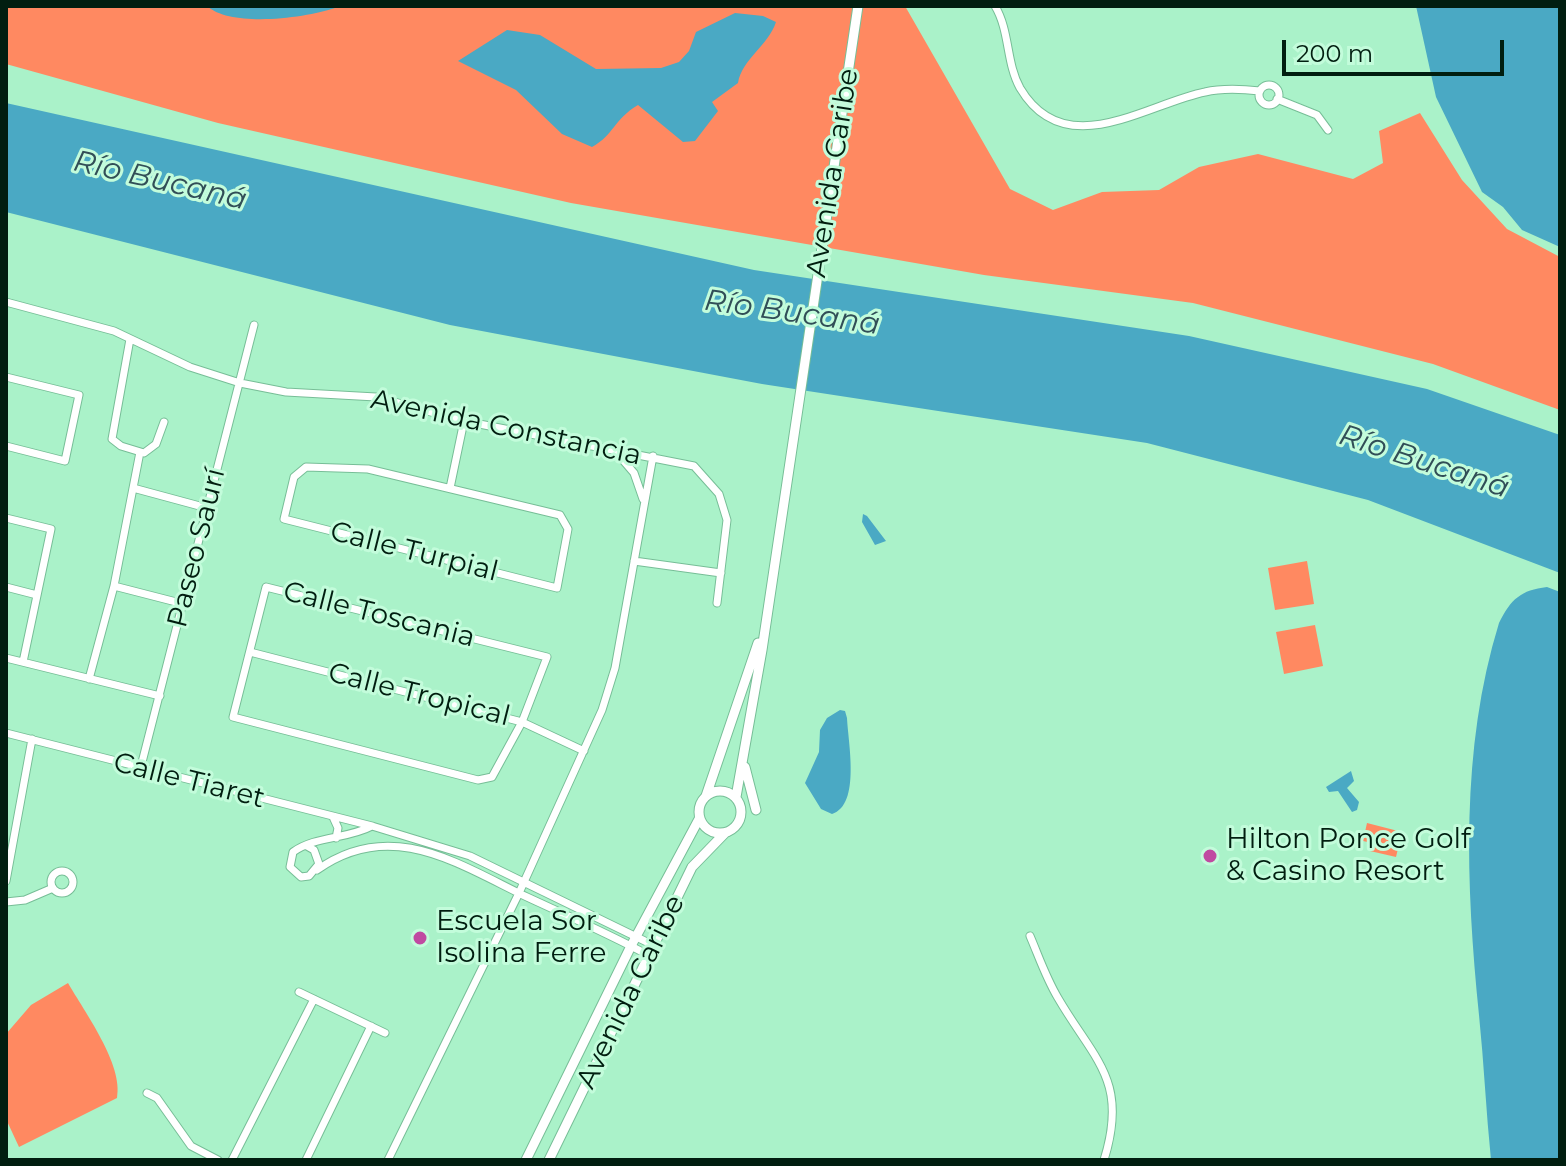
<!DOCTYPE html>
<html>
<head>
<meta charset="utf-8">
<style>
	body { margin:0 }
	#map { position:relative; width:1566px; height:1166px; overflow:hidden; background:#aaf2c9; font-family:Montserrat,sans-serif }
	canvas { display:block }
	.frame { position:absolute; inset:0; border:8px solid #011e10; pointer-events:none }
	.scale { position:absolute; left:1282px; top:40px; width:222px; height:36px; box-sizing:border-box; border:4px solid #011e10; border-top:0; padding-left:10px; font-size:24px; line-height:28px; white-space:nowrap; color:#011e10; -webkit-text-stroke:6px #c3fcdb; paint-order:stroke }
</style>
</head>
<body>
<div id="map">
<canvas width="1566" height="1166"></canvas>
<div class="frame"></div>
<div class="scale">200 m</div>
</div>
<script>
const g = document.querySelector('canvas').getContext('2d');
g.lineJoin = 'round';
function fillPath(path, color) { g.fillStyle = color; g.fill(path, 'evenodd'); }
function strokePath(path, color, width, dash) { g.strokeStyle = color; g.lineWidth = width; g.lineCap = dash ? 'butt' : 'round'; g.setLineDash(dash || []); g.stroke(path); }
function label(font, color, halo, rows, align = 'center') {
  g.font = font + ' Montserrat,sans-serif'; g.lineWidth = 6; g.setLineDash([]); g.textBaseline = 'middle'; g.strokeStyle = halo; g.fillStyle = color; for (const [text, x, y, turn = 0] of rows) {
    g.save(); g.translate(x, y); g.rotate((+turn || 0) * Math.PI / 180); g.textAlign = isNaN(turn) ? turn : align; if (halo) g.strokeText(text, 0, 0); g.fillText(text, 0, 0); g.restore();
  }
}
fillPath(new Path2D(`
	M6 6H905L1010 189 1053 210 1102 192 1159 190 1199 167 1258 154 1353 179 1383 163 1379 131 1420 113 1462 180 1507 229 1560 257V410L1433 364 1193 303 984 275 571 203 218 123 6 64Z
	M1307 561 1314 604 1275 610 1268 568Z
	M1315 625 1323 666 1284 674 1276 632Z
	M1367 823 1402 832 1396 857 1370 851 1372 843 1363 841Z
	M68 983C84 1011 124 1065 117 1098L19 1147 6 1119V1034L31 1005Z`), '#ff8961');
fillPath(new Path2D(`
	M207 6H335V8C306 18 231 28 207 6Z
	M1416 6H1560V247L1522 230 1503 207 1482 192 1436 97Z
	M735 13 763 16 776 22C768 46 742 59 738 83L712 102 718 111 695 141 683 142 638 105C613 120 614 135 592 147L562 134 516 90 458 61 507 30 540 35 596 69 661 68 679 62 689 51 696 32Z
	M6 103 754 270 1189 336 1427 389 1560 435V573L1368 500 1147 443 762 384 450 325 6 212Z
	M863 514 867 516 886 541 875 545 862 522Z
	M1547 587 1560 592V1160H1491C1486 1112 1484 1063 1479 1015 1466 885 1460 749 1499 623 1511 599 1521 590 1547 587Z
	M840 710 845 711 847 718C848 742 861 805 832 814L821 809 805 783 819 752 820 730 827 718Z
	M1351 771 1354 781 1347 788 1359 802 1357 810 1352 812 1338 791 1329 792 1326 787Z`), '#4aa9c4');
const minor = new Path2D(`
	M995 6C1010 31 1006 63 1020 88 1065 164 1146 104 1205 92 1222 88 1242 89 1260 91
	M1259 95a10 10 0 1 1 20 0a10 10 0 1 1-20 0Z
	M1277 99 1317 115 1328 130
	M6 302 114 331 190 367 240 383 286 392 376 397 464 421 694 466 719 494 727 520 717 603
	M130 339 112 439 121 446 144 453 156 444 164 422
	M6 377 79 395 65 461 6 446
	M616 452 634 473 643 499
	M306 467 368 469 560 515 568 529 557 588 284 519 294 477Z
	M133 488 207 508
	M450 488 464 421
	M6 518 51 529 23 662
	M634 561 721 573
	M114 586 184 604
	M6 587 37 595
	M266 587 547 657 522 722 492 777 478 780 233 717Z
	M250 652 522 722 584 751
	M6 658 160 696
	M89 679 114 586 140 452
	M6 733 372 826
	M140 770 254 325
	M333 817 338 828 336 838
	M307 846 314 850 319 864 309 876 301 877 290 867 293 852C315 836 348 839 372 826L470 856 653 945
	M317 870C391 817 458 864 527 897 568 916 609 934 648 955
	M51 882a11 11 0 1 1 22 0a11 11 0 1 1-22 0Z
	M6 881 32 739
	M6 902 25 900 53 888
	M1030 936C1039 957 1046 978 1058 998 1094 1060 1129 1080 1104 1160
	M299 992 385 1033
	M147 1093 157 1098 191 1146 218 1160
	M232 1160 314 999
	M306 1160 371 1026
	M388 1160 519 893 602 710 615 668 653 456`);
const tertiary = new Path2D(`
	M745 767 756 810
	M699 812a21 21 0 1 1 42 0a21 21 0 1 1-42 0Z
	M706 796 758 643
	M736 797 762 650 858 6
	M526 1160 631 946 699 819
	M549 1160 692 867 725 833`);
strokePath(minor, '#77be97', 9);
strokePath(tertiary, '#77be97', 11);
strokePath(minor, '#fff', 7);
strokePath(tertiary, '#fff', 9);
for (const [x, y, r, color] of [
	[1210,856,8,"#c04aa1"],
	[420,938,8,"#c04aa1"]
]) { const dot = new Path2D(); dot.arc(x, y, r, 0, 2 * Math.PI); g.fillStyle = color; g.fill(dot); strokePath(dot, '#c3fcdb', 3); }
label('28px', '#011e10', '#c3fcdb', [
	["Avenida Caribe",833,173,-81],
	["Avenida Constancia",506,428,12],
	["Paseo Saurí",197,548,-76],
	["Calle Turpial",414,552,14],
	["Calle Toscania",379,615,14],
	["Calle Tropical",419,695,14],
	["Calle Tiaret",189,781,14],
	["Avenida Caribe",631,992,-64]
]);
label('28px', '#011e10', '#c3fcdb', [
	["Hilton Ponce Golf",1226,840],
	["& Casino Resort",1226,872],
	["Escuela Sor",436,922],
	["Isolina Ferre",436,954]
], 'left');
label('italic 30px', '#314e57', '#c3fcdb', [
	["Río Bucaná",160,181,13],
	["Río Bucaná",792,313,8],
	["Río Bucaná",1424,462,18]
]);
</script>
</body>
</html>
